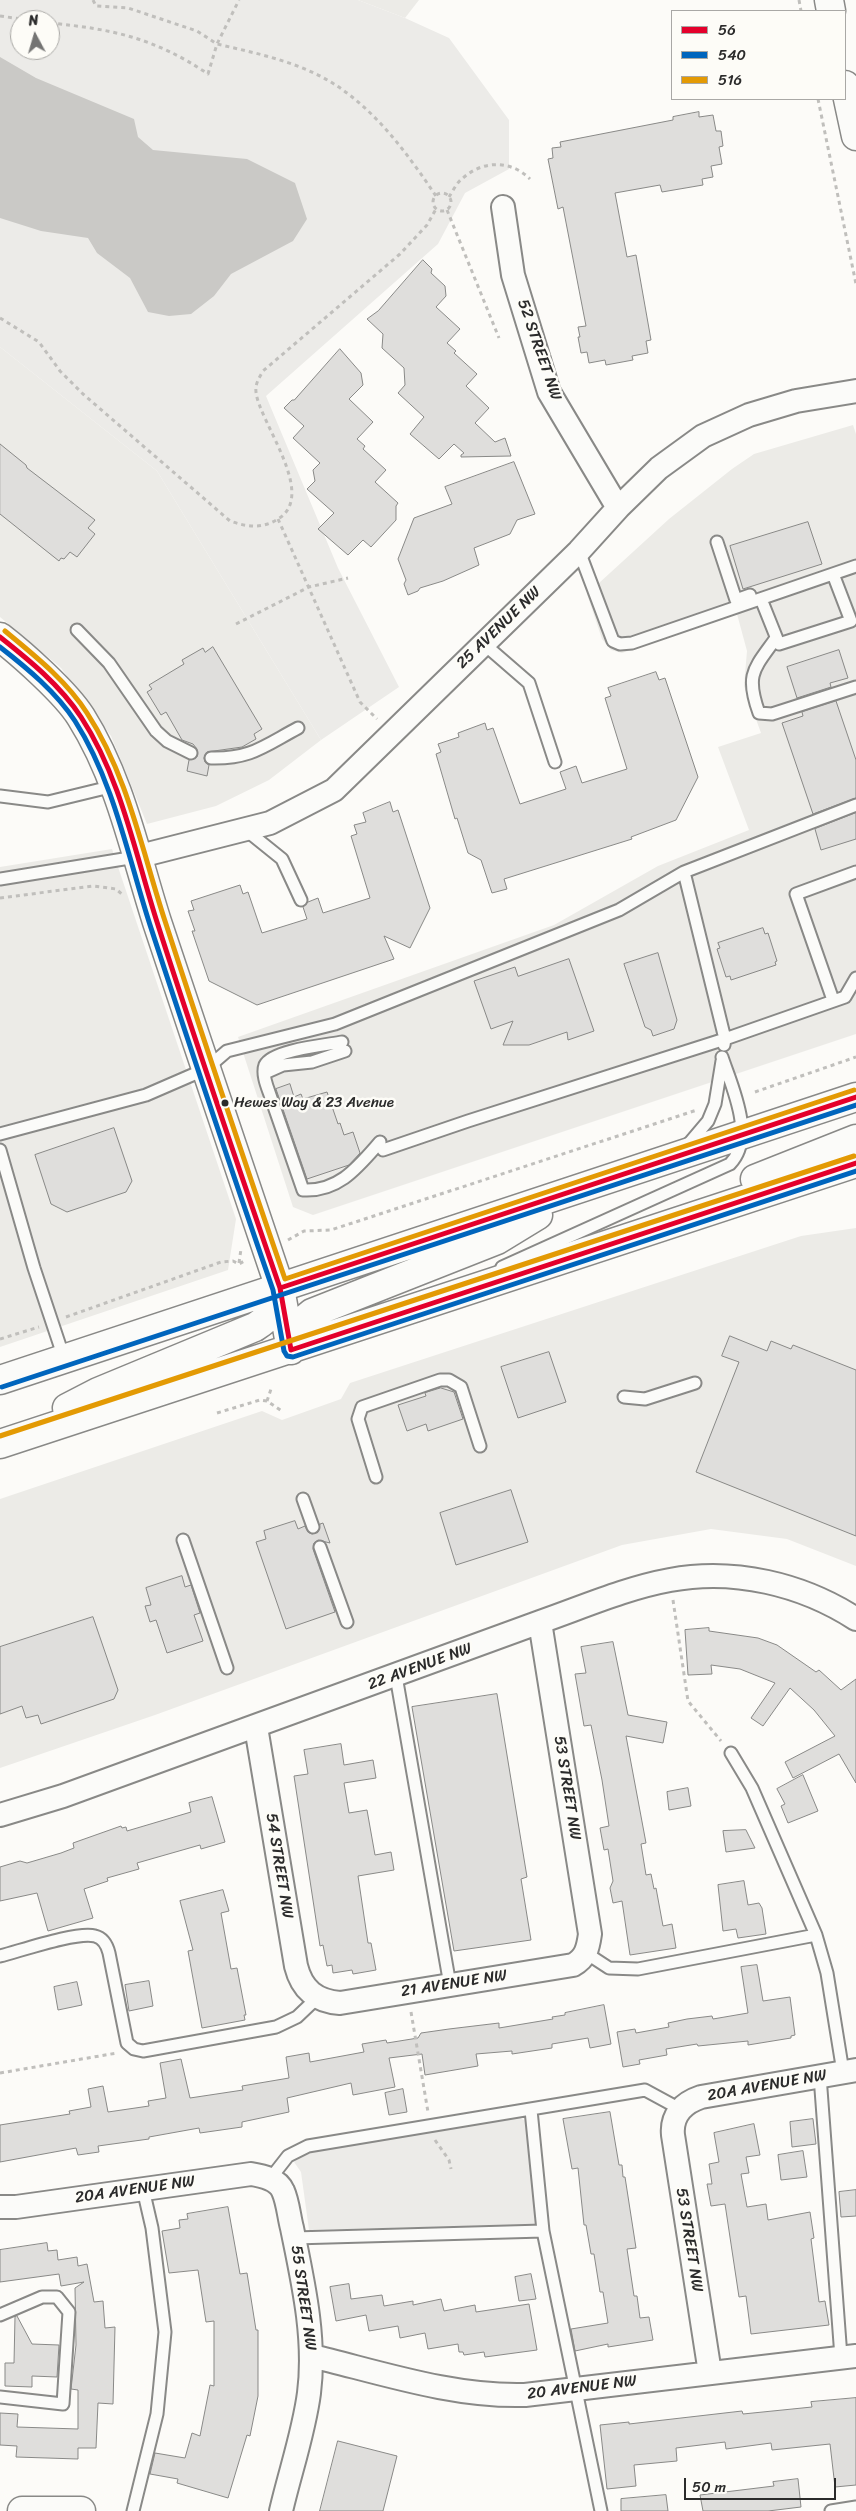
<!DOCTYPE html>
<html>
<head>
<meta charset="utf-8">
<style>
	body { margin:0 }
	#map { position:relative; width:856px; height:2511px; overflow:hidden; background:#fcfbf8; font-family:Sriracha,sans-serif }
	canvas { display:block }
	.legend { position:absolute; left:671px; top:10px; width:175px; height:90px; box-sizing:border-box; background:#fdfcf7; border:1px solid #a9a8a5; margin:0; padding:6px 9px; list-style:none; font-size:15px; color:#2b2b2b }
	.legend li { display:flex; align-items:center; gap:10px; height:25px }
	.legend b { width:25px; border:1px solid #a9a8a5 }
	.north { position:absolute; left:10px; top:10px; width:50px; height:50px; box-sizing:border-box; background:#fdfcf7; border:1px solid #a9a8a5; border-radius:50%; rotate:354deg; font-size:14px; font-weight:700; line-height:20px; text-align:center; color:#2b2b2b }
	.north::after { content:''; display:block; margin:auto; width:18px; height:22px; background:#747473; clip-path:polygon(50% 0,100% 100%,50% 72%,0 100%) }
	.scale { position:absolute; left:684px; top:2478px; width:152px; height:22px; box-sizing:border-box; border:2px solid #2b2b2b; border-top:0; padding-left:6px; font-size:15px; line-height:18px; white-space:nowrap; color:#2b2b2b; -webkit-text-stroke:4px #fdfcf7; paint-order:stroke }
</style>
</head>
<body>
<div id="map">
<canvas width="856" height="2511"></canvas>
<ul class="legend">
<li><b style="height:6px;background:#e4002b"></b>56</li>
<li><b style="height:6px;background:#0065bd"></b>540</li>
<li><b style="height:6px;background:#e39a04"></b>516</li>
</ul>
<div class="north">N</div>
<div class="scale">50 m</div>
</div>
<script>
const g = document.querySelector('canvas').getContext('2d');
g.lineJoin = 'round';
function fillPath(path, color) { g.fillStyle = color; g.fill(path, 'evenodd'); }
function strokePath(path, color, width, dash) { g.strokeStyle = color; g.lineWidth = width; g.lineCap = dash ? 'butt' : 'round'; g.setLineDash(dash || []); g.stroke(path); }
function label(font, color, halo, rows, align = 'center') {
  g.font = font + ' Sriracha,sans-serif'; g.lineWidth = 5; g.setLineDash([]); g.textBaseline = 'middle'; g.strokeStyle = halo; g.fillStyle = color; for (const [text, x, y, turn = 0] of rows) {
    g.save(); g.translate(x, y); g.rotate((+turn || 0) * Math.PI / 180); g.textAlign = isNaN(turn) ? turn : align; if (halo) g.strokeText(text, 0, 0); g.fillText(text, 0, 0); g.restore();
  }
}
fillPath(new Path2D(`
	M358 0H419L405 18Z
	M0 347 157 471 321 740 269 780 216 806 147 824 111 736 61 668 0 617Z
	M853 425 856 434V1034L313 1215 293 1207 238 1037 554 925 658 866 749 830 718 747 761 733 744 686 747 651 737 614 622 653 611 650 602 639 587 594 669 519 732 469 754 454Z
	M112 849 236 1219 228 1270 0 1347V867Z
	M856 1228V1566L787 1539 711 1529 622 1545 155 1715 0 1768V1499L262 1411 282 1420 341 1399 350 1383 801 1236Z`), '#ecebe7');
fillPath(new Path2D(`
	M0 0H358L405 18 449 38 509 120V169L465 193 438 244 266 396 338 568 399 687 321 740 157 471 0 347ZM20 20H50V50H20Z
	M518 2117 528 2122 545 2224 309 2230 301 2172 294 2162 306 2153Z`), '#ecebe8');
fillPath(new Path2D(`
	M0 57 36 78 134 119 138 137 153 150 247 159 295 183 307 219 293 241 231 274 214 296 191 314 169 316 148 312 130 278 97 253 88 238 41 231 0 218Z`), '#cac9c6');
const building = new Path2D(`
	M699 112V117L713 115 716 131H721L723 146 719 147 722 164 711 166 713 177 702 179 703 185 662 192 660 185 615 193 627 257 636 255 651 340 646 341 648 353 632 356 633 360 606 365 605 360 589 363 587 352 581 353 578 337H580L578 327 586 326 563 207 558 209 548 159 553 158 552 148 561 147 560 142 673 120V117Z
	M423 260 432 269 431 273 445 286 446 296 436 307 460 329 447 343 456 351 454 353 477 374 466 386 489 408 475 423 495 442 505 438 511 456 461 457V455L464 453 454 444 439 459 410 434 424 417 398 393 405 385 404 368 382 348 383 334 367 319 378 311Z
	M340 349 361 373 363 385 349 399 373 422 357 439 365 446 363 449 386 470 375 482 398 503 396 506V520L371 547 363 540 348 555 318 529 334 513 307 489 315 481 313 470 320 463 293 438 304 426 284 408 292 400H294Z
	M0 444 26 465 27 468 95 520 88 528 95 534 77 557 70 552 64 559 61 558 59 561 0 514Z
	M514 462 535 514 517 520 510 534 474 548 479 565 443 581 420 588 418 591 408 595 404 584 406 580 398 559 414 518 452 504 445 487Z
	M808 522 822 564 743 589 730 546Z
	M213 647 262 729 254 734 256 739 242 747 207 752 204 758 205 762 209 765 207 776 187 771 189 760 197 757V749L193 744 182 740 166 712 161 715 147 692 152 689 149 685 184 664 182 660 203 648 205 652Z
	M839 650 848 678 830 683 831 687 797 698 787 667Z
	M656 672 659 680 665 678 698 777 676 820 631 837 632 839 504 879 507 889 492 893 481 860 468 853 457 818 455 819 436 754 441 752 438 744 459 737 458 733 485 723 487 730 493 728 520 804 566 789 560 772 576 766 582 783 627 769 605 698 611 696 608 688Z
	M836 701 856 760V798L813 814 782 723 803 716 802 712Z
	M390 802 393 812 398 810 430 908 410 948 384 936 394 959 257 1005 209 981 192 931H195L188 911 194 910 191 901 240 885 243 894 248 892 262 933 307 919 303 907 308 902 318 898 323 913 370 898 351 836 357 834 354 825 366 822 363 813Z
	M856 813V839L821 850 815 829Z
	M763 928 765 934 768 933 777 961 775 962 776 965 731 980 730 976 726 977 717 949 720 948 718 943Z
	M658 953 677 1020 674 1029 653 1036 651 1030 645 1027 624 964Z
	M569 959 594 1031 568 1040 567 1032 529 1045H503L513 1021 491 1029 474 981 515 967 518 976Z
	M290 1084 294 1097 301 1094 303 1099 327 1092 338 1124 340 1123 344 1135 353 1132 360 1153 349 1165 307 1179 276 1089Z
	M114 1128 132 1181 126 1192 67 1212 51 1204 35 1155Z
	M730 1336 767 1351 771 1341 791 1349 793 1345 856 1370V1536L696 1472 739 1362 722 1356Z
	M549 1352 566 1402 518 1418 501 1367Z
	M441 1388 454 1392 463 1419 428 1431 426 1424 407 1431 398 1405 426 1396 425 1393Z
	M511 1490 528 1542 456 1565 440 1513Z
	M295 1521 298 1529 305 1526 308 1532 312 1534 318 1532 320 1524 323 1523 330 1543 318 1540 314 1543 313 1549 335 1612 286 1629 256 1542 266 1539 264 1531Z
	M182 1576 185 1587 191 1585 200 1613 194 1615 203 1641 167 1653 156 1620 150 1622 145 1606 151 1605 146 1588Z
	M93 1617 118 1690 114 1699 41 1724 38 1715 26 1718 22 1706 0 1714V1647Z
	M709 1628V1631L758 1638 777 1645 816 1672 819 1670 841 1690 856 1679V1783L839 1754 793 1778 785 1762 835 1736 814 1710 790 1688 763 1726 751 1718 775 1683 740 1669 711 1665 712 1674 688 1675 685 1630Z
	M613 1642 628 1715 667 1722 663 1743 626 1736 646 1843 641 1844 646 1875 651 1874 654 1889 656 1888 663 1926 672 1924 676 1948 630 1955 622 1901 613 1903 610 1888 613 1881 608 1849 604 1850 600 1828 609 1826 602 1780 591 1725 584 1726 575 1674 586 1673 581 1647Z
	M497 1694 527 1877 521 1879 531 1940 454 1951 412 1707Z
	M341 1744 344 1765 373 1760 376 1778 344 1783 349 1813 367 1810 375 1855 391 1852 394 1870 358 1876 368 1943H371L376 1970 353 1974 352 1970 333 1973 332 1965 327 1966 323 1945 320 1946 294 1776 308 1774 304 1750Z
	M803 1775 818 1811 788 1823 781 1806 785 1804 777 1789Z
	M688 1788 691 1806 669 1810 667 1792Z
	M212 1797 225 1842 201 1849 200 1845 137 1863 139 1869 107 1878 108 1881 84 1889 93 1918 48 1931 37 1893 0 1901V1867L20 1861 27 1863 61 1853 74 1848 73 1843 121 1826 122 1828 126 1827 127 1831 191 1812 189 1803Z
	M746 1830 755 1848 726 1852 723 1831Z
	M744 1881 748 1905 759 1903 762 1908 766 1934 738 1938 736 1929 723 1931 718 1885Z
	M223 1890 229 1911 221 1913 231 1969 237 1968 246 2015H244L245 2020 202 2028 188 1951 193 1950 180 1901Z
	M757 1965 763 2001 790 1997 795 2035 791 2036V2038L748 2045V2041L698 2046 697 2044 666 2049 667 2055 639 2060 640 2064 623 2067 617 2032 635 2029 636 2033 669 2027 668 2023 687 2019 712 2016 713 2019 748 2013 741 1967Z
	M149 1981 153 2006 129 2011 125 1985Z
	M77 1982 82 2005 58 2010 54 1987Z
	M604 2005 611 2044 590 2048 588 2038 552 2044V2048L512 2054V2051L476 2054 478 2066 425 2075 422 2054 389 2058 395 2087 353 2095 351 2083 287 2098 289 2112 242 2122V2127L200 2133 199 2128 149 2137V2139L98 2146 99 2152 78 2155 76 2148 0 2162V2125L70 2114 69 2111 91 2107 88 2089 103 2086 108 2112 149 2106 148 2101 166 2098 160 2063 181 2059 190 2098 243 2090 242 2086 289 2078 286 2057 309 2053 310 2062 364 2052 362 2044 386 2040 387 2043 418 2038 421 2033 449 2029 499 2023V2028L553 2019 552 2017 565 2015V2013Z
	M403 2089 407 2112 389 2115 385 2093Z
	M610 2112 619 2165H622L623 2177H625L636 2248 627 2249 634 2296H637L640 2318 649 2317 653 2340 608 2347V2344L575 2351 571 2329 608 2323 603 2292H600L594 2254H591L586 2225H584L578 2168 572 2169 563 2119Z
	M813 2119 816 2144 792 2147 790 2122Z
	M754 2124 760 2155 746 2157 749 2173 741 2174 747 2207 766 2204 768 2220 810 2212 814 2238 811 2239 819 2302 825 2301 829 2325 751 2334 746 2296 739 2297 725 2204 711 2206 707 2184H712L709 2164 719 2162 714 2133Z
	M803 2151 807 2177 781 2180 778 2155Z
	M856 2190V2216L841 2217 839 2192Z
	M228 2207 240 2274 247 2273 256 2330H258V2396L250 2436 247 2435 228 2498 177 2483 178 2479 150 2474 155 2453 185 2458 192 2433 200 2436 210 2385 214 2386V2321L206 2322 198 2270 169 2273 162 2231 180 2228 179 2220 188 2219 187 2214Z
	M47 2243 48 2251 57 2250 58 2260 77 2257 78 2266 87 2264 94 2302 103 2301 105 2328 115 2327 113 2404 98 2403 96 2448H78V2459L16 2457 17 2446 0 2445V2413L18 2414 17 2427 78 2429V2390L71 2389 76 2345 75 2288 84 2282 61 2286 59 2274 0 2282V2250Z
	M531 2274 536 2299 519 2301 515 2277Z
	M349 2284 351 2299 382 2295 384 2306 413 2301V2305L441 2299 444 2311 475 2305 476 2312 529 2304 537 2350 485 2357 484 2352 464 2355 463 2352H459L458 2344 428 2349 425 2333 400 2338 398 2326 369 2331 366 2315 336 2321 330 2287Z
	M17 2316 32 2344 59 2345 57 2377 32 2376V2387L5 2386V2363H14L15 2317Z
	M856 2398V2485L835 2487 830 2444 772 2450 771 2443 726 2449 725 2442 676 2448 677 2461 634 2465 636 2486 607 2489 600 2425 629 2422V2424L742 2411 743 2414 812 2407 811 2402Z
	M338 2441 397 2456 383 2511H320Z
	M798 2479 801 2507 768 2511H703L700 2495 774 2486 773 2482Z
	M666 2495 668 2511H621V2499Z`);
fillPath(building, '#dfdedc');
strokePath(building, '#898987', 1);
const lane = new Path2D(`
	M717 542 736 600 750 595
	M579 551 613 641 620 644 632 643 856 566
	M761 599 779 644 851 621 833 574
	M77 630 109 663 156 731 167 741 191 753
	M776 638C754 669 745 674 759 713L772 714 856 687
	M484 644 529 683 555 762
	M211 758C251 759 264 746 298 728
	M0 796 48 802 114 786
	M246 830 282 859 301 900
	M684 872 725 1039 724 1045
	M0 879 136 857
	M833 1000 796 894 856 872
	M342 1042C326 1045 272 1050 265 1065 262 1073 266 1084 269 1092L303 1190C339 1192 358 1167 380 1142
	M265 1073 283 1065 312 1062 345 1051
	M0 1134 146 1095 206 1069 227 1051 335 1024 619 910 684 872 856 805
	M686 1147 708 1121 715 1104 722 1061
	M0 1150 34 1268 64 1358
	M383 1150 468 1121 725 1039 845 997 856 978
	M502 1267 730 1164C756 1137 732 1087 722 1057
	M624 1397 645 1399 695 1383
	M376 1477 358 1419 362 1407 440 1380H449L461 1387 480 1446
	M303 1499 313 1527
	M183 1540 227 1668
	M320 1547 347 1622
	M396 1676 450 1985
	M731 1753 752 1788 816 1935 827 1973 843 2072
	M586 1953 609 1968 638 1969 816 1935
	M0 1956C20 1951 77 1931 95 1936 103 1938 107 1945 109 1953L127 2043 134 2049 143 2051 276 2027 297 2017 317 1998
	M820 2076 841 2357
	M531 2110 543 2231 601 2511
	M270 2179 288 2156 308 2146 645 2090 680 2109
	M294 2238 543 2231
	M0 2315 42 2297H57L69 2312 63 2404 0 2397
	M133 2511 157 2414 165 2332 152 2228 143 2189
	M831 2511 856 2507`);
const street = new Path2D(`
	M503 207 513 275 549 392 618 508
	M136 857 270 823 334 790 579 551 618 508 659 468 703 436 749 415 796 401 856 391
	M256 1727 296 1966C302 1990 316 2001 340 2003L573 1965C586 1958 588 1948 590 1934L540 1622
	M0 1815 63 1796 540 1622C583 1607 626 1588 670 1580 734 1568 802 1584 856 1619
	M0 2207H16L251 2174C263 2176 278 2179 283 2191 288 2202 289 2217 292 2228 303 2282 316 2338 309 2393 304 2432 290 2472 281 2511
	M312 2356C382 2373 453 2397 525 2395L856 2356
	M710 2373 673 2135C671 2115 683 2103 701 2097L856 2070`);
const secondary = new Path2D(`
	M0 637C22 654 66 693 81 717 120 779 135 853 157 922 198 1044 238 1166 280 1288L291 1350
	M755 1179 856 1139
	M291 1350 300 1323 312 1313 497 1240 538 1215
	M0 1380 856 1097
	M67 1408 98 1392 255 1327C271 1317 278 1308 280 1288
	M0 1444 856 1163
	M22 2511H81`);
const primary = new Path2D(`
	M829 0 831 11
	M845 85 856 136`);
strokePath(lane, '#898987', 15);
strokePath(street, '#898987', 26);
strokePath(secondary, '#898987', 31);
strokePath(primary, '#898987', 31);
strokePath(new Path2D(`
	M93 0 96 6 128 8 197 31 217 44 239 0
	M799 0 801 11
	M0 16 28 20
	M50 23C112 29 155 38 208 74L217 44C251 52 285 59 316 74 368 99 405 150 436 196
	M818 99 856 284
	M433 202a9 9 0 1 1 18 0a9 9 0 1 1-18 0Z
	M449 197C453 191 457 182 463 178 483 160 511 160 530 179
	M447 210 499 338
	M0 318 39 342 60 371 83 394 230 521C247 527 262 529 278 519 318 495 259 422 256 392 255 384 259 378 263 371L400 254 427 225 436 209
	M278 519 360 702 377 719
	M236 624 309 587 348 578
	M0 898 93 886 116 889 124 896
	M755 1092 856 1057
	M288 1240 304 1231 331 1230 697 1110
	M239 1263 241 1249
	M66 1317 221 1262 233 1261 239 1264 246 1260
	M0 1339 39 1327
	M267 1401 271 1389
	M217 1413 260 1400 267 1401 282 1411
	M673 1600 688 1701 721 1741
	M411 2012 428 2112
	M0 2073 117 2053
	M435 2140 449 2160 451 2169`), '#c0bfbc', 3, [4, 4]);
strokePath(lane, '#fbfbf9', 11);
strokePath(street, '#fbfbf9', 22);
strokePath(secondary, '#fbfbf9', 28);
strokePath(primary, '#fbfbf9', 28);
strokePath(new Path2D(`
	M0 637C29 660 60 685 81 717 121 778 135 853 157 922 196 1044 238 1166 280 1288L291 1350 856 1163
	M280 1288 856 1097`), '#e4002b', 5);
strokePath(new Path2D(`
	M0 647C27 668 56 692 75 721 114 782 128 857 150 925 190 1047 231 1169 273 1290L284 1351 287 1356 293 1357 856 1171
	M2 1387 856 1105`), '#0065bd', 5);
strokePath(new Path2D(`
	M5 631C34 655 67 681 87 713 128 776 142 851 165 921 204 1041 244 1160 285 1279L854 1090
	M0 1436 854 1156`), '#e39a04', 5);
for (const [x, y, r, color] of [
	[225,1103,4.5,"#2b2b2b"]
]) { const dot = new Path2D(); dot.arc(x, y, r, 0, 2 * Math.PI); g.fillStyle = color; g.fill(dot); strokePath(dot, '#fdfcf7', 2); }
label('15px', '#2b2b2b', '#fdfcf7', [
	["Hewes Way & 23 Avenue",234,1103]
], 'left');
label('16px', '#2b2b2b', '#fdfcf7', [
	["52 STREET NW",539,350,71],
	["25 AVENUE NW",499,628,-44],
	["22 AVENUE NW",420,1667,-20],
	["53 STREET NW",567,1788,81],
	["54 STREET NW",279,1866,81],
	["21 AVENUE NW",454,1984,-9],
	["20A AVENUE NW",767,2086,-10],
	["20A AVENUE NW",135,2190,-8],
	["53 STREET NW",689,2240,81],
	["55 STREET NW",303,2298,82],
	["20 AVENUE NW",582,2388,-7]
]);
</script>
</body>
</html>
